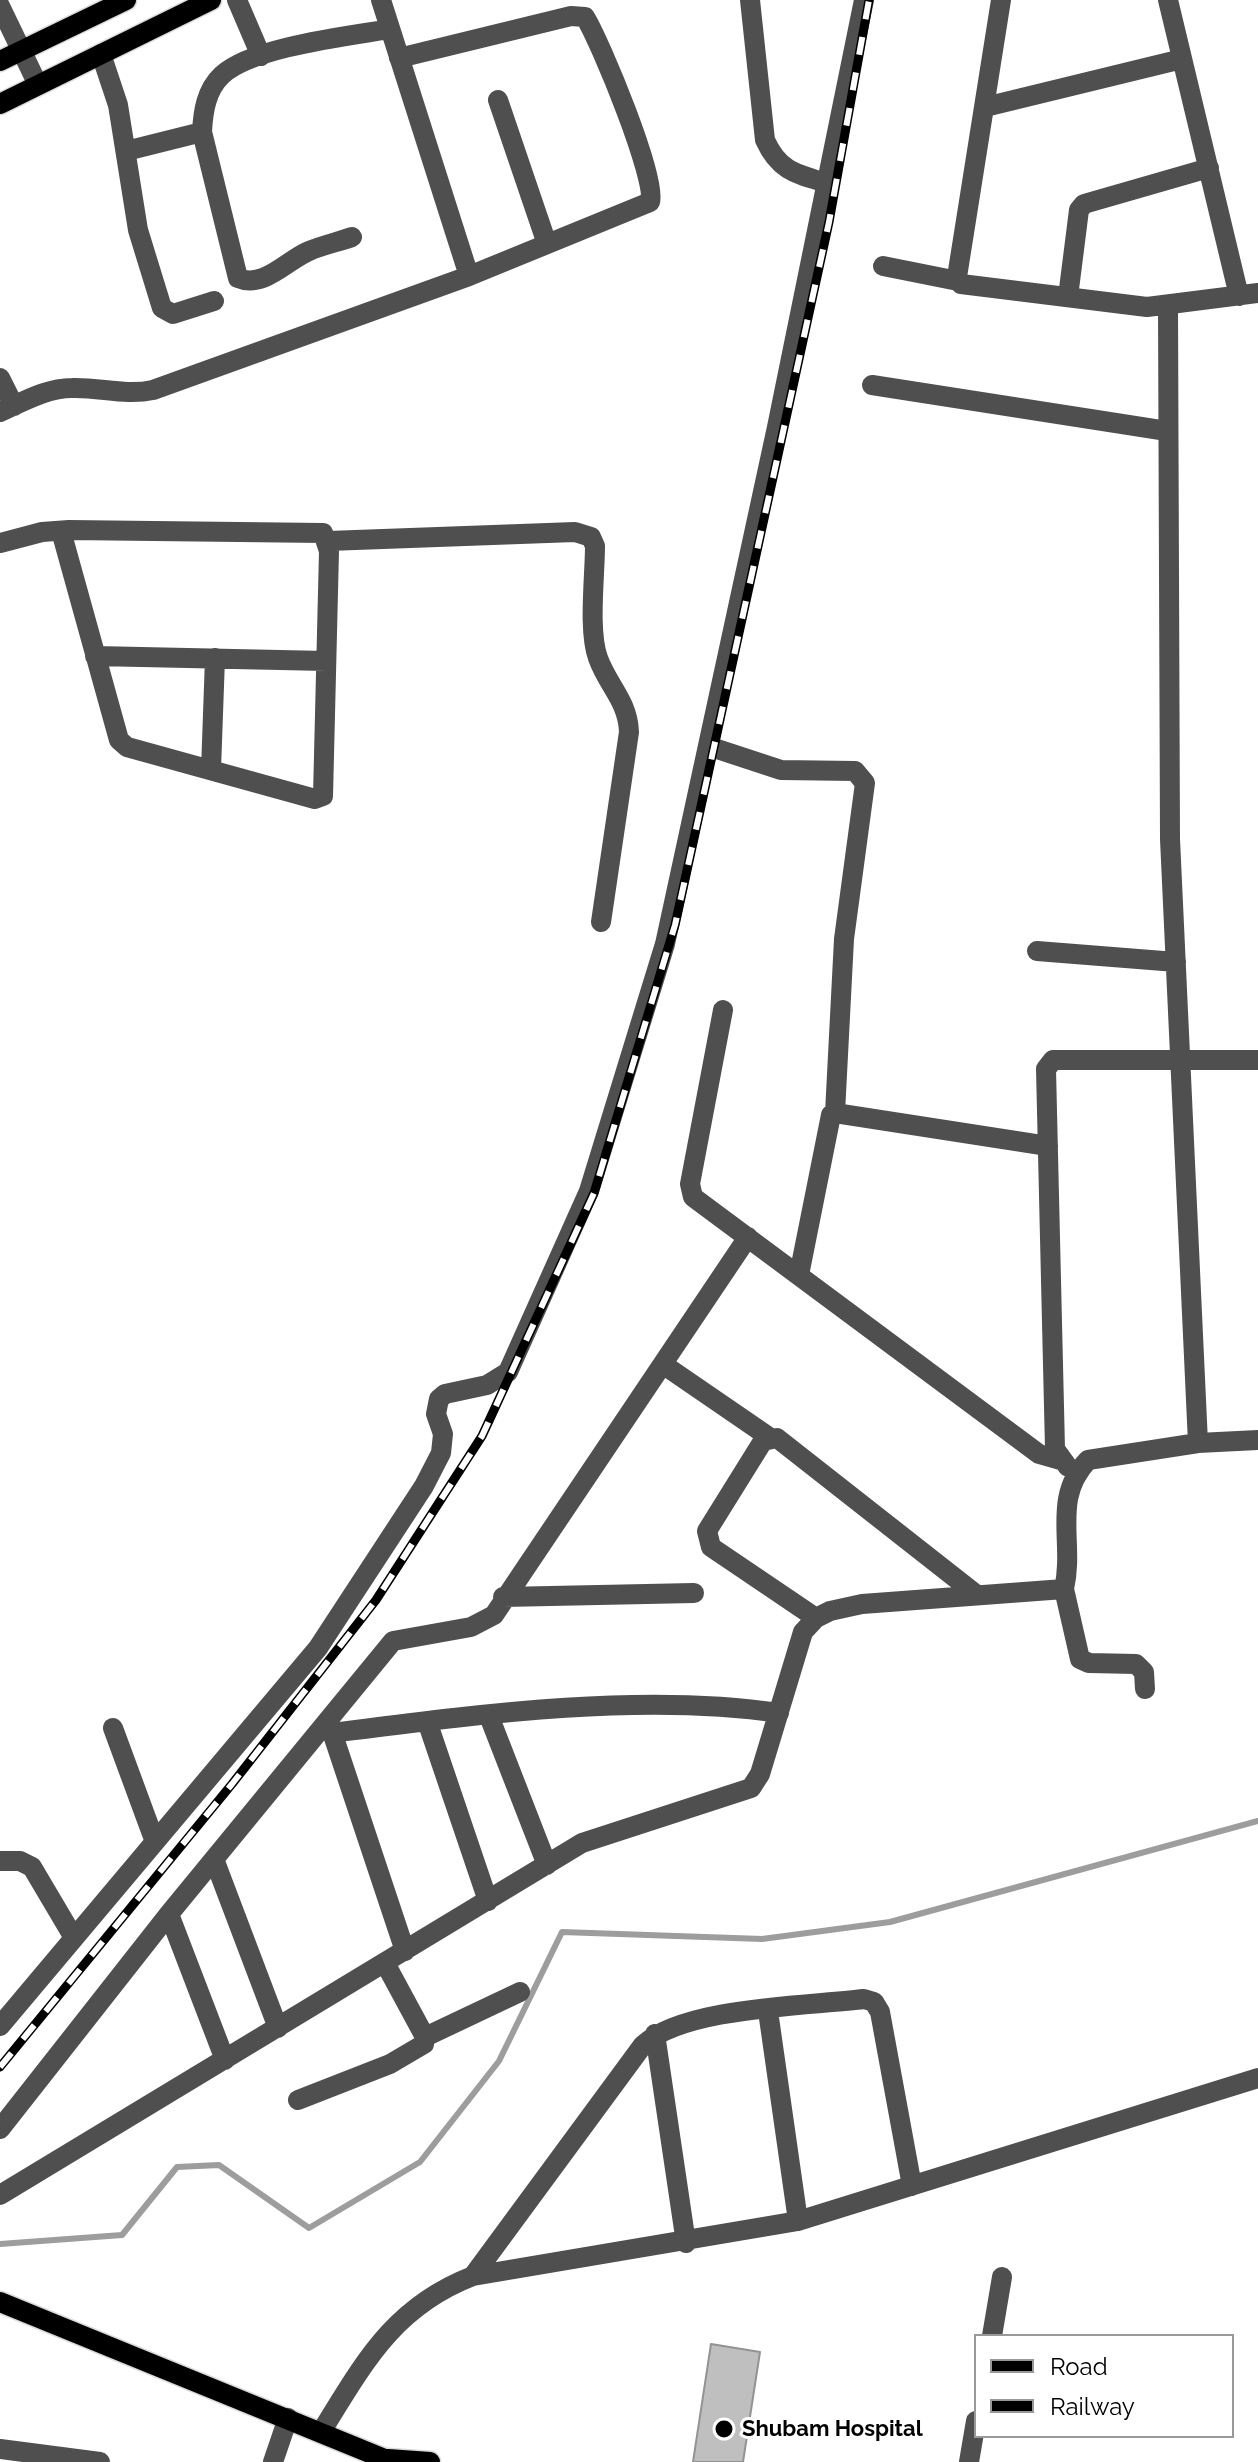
<!DOCTYPE html>
<html>
<head>
<meta charset="utf-8">
<style>
	body { margin:0 }
	#map { position:relative; width:1258px; height:2462px; overflow:hidden; background:#fff; font-family:Raleway,sans-serif }
	canvas { display:block }
	.legend { position:absolute; left:974px; top:2334px; width:260px; height:104px; box-sizing:border-box; background:#fff; border:2px solid #999; margin:0; padding:10px 14px; list-style:none; font-size:24px; color:#000 }
	.legend li { display:flex; align-items:center; gap:16px; height:40px }
	.legend b { width:40px; border:2px solid #999 }
</style>
</head>
<body>
<div id="map">
<canvas width="1258" height="2462"></canvas>
<ul class="legend">
<li><b style="height:10px;background:#000"></b>Road</li>
<li><b style="height:10px;background:#000"></b>Railway</li>
</ul>
</div>
<script>
const g = document.querySelector('canvas').getContext('2d');
g.lineJoin = 'round';
function strokePath(path, color, width, dash) { g.strokeStyle = color; g.lineWidth = width; g.lineCap = dash ? 'butt' : 'round'; g.setLineDash(dash || []); g.stroke(path); }
function fillPath(path, color) { g.fillStyle = color; g.fill(path, 'evenodd'); }
function label(font, color, halo, rows, align = 'center') {
  g.font = font + ' Raleway,sans-serif'; g.lineWidth = 6; g.setLineDash([]); g.textBaseline = 'middle'; g.strokeStyle = halo; g.fillStyle = color; for (const [text, x, y, turn = 0] of rows) {
    g.save(); g.translate(x, y); g.rotate((+turn || 0) * Math.PI / 180); g.textAlign = isNaN(turn) ? turn : align; if (halo) g.strokeText(text, 0, 0); g.fillText(text, 0, 0); g.restore();
  }
}
strokePath(new Path2D(`
	M0 2244 122 2235 177 2167 219 2165 309 2228 420 2162 499 2061 562 1932 762 1939 890 1922 1258 1821`), '#9d9d9d', 6);
const building = new Path2D(`
	M711 2344 760 2352 743 2462H693Z`);
fillPath(building, '#bfbfbf');
strokePath(building, '#939393', 2);
const major = new Path2D(`
	M0 61 126 0
	M0 104 211 0
	M0 2302 392 2462
	M388 2459 430 2462`);
strokePath(major, '#dbdbdb', 23);
strokePath(new Path2D(`
	M237 0 261 56
	M381 0 469 276 650 202C658 181 600 41 585 17L571 16 399 58
	M750 0 765 140C779 171 796 174 827 183
	M1001 0 957 277 961 284 1147 307 1258 293
	M1168 0 1239 296
	M0 6 38 85
	M101 54 118 105 138 230 162 308 173 314 214 301
	M498 100 547 244
	M985 107 1182 59
	M126 151 202 132
	M352 237C338 242 323 245 309 251 287 260 264 289 238 278L202 132C203 112 206 90 222 75 252 47 349 36 390 29
	M883 266 958 281
	M1068 297 1079 210 1084 204 1209 168
	M1168 307 1170 839 1198 1443
	M0 378 14 406
	M872 385 1167 431
	M0 412C23 402 46 388 72 388 100 387 125 396 153 390L469 276
	M328 541 575 532 591 537 595 546C595 576 588 631 598 658 608 686 628 701 629 732L601 922
	M0 543 42 532 69 530 323 533 329 551 323 796 315 799 127 747 119 740 61 531
	M95 656 326 661
	M708 746 781 770 855 771 865 783 844 939 835 1113
	M211 770 215 658
	M1037 951 1176 962
	M723 1010 690 1184 693 1197 1039 1454 1060 1460
	M799 1275 831 1115 835 1113 1048 1146
	M664 1365 769 1437
	M1068 1467 1055 1449 1046 1069 1053 1060H1258
	M1064 1589 1080 1659 1089 1663 1136 1664 1144 1672 1145 1689
	M503 1597 694 1593
	M816 1618 711 1547 707 1531 763 1441 777 1438 977 1595
	M489 1716 547 1865
	M328 1720 405 1951
	M427 1721 488 1901
	M113 1728 155 1842
	M332 1733C473 1715 639 1692 779 1713
	M214 1859 278 2028
	M0 1861H20L32 1867 74 1938
	M169 1914 225 2060
	M768 2011 798 2221
	M0 2026 318 1648 424 1486 441 1453 443 1434 436 1414 439 1399 445 1394 487 1385 508 1372 589 1191 665 944 777 427 864 0
	M655 2034 686 2243
	M425 2037 520 1992
	M298 2100 390 2064 424 2044 425 2037 385 1963
	M0 2129 169 1914 393 1641 471 1627 494 1615 748 1237
	M0 2195 582 1843 751 1788 760 1774 803 1632 816 1618 830 1611 862 1604 1064 1589C1075 1542 1051 1499 1088 1460L1198 1443 1258 1440
	M473 2276 643 2045C684 2007 806 2006 864 1999L874 2002 880 2012 912 2186
	M992 2336 1002 2277
	M321 2432C364 2363 393 2307 473 2276L798 2221 1258 2078
	M0 2449 100 2462
	M273 2462 288 2418
	M969 2462 976 2421`), '#4f4f4f', 20);
strokePath(major, '#000', 20);
const rail = new Path2D(`
	M0 2067 232 1784 376 1600 482 1436 594 1193 675 925 829 222 869 0`);
strokePath(rail, '#000', 9);
strokePath(rail, '#fff', 6, [18]);
for (const [x, y, r, color] of [
	[724,2429,10,"#000"]
]) { const dot = new Path2D(); dot.arc(x, y, r, 0, 2 * Math.PI); g.fillStyle = color; g.fill(dot); strokePath(dot, '#fff', 3); }
label('bold 22px', '#000', '#fff', [
	["Shubam Hospital",742,2429]
], 'left');
</script>
</body>
</html>
